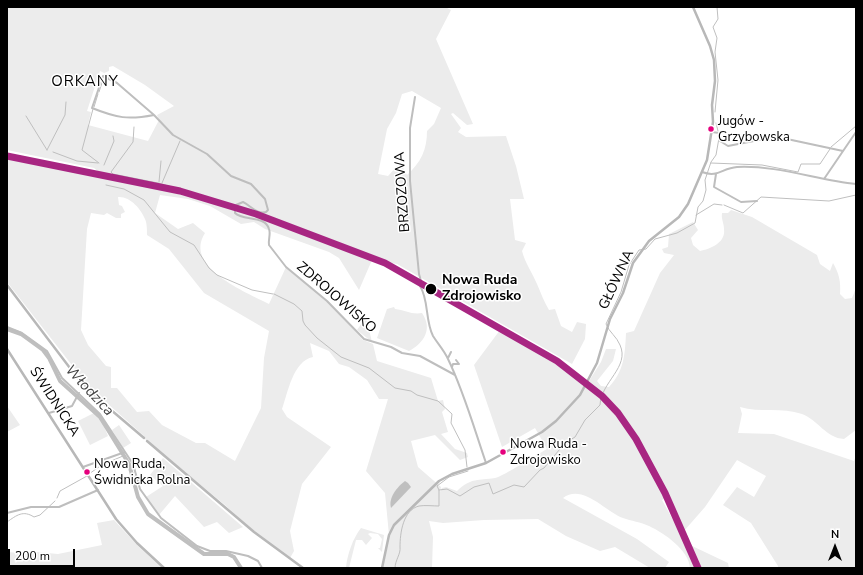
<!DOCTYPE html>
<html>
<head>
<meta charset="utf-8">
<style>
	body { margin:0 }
	#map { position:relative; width:863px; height:575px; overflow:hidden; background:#fff; font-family:"Nunito Sans",sans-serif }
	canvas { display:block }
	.frame { position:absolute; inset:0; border:8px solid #000; pointer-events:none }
	.north { position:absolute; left:815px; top:527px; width:40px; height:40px; -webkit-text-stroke:3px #fff; paint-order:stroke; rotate:0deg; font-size:11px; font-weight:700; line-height:16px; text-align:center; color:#000 }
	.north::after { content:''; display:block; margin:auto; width:14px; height:18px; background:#000; clip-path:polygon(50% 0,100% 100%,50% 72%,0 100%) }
	.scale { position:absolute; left:8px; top:549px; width:67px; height:18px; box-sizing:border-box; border:2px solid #000; border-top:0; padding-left:5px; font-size:12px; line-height:14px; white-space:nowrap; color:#000; -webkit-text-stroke:3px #fff; paint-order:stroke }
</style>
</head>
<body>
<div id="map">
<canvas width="863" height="575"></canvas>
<div class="frame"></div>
<div class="north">N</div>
<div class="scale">200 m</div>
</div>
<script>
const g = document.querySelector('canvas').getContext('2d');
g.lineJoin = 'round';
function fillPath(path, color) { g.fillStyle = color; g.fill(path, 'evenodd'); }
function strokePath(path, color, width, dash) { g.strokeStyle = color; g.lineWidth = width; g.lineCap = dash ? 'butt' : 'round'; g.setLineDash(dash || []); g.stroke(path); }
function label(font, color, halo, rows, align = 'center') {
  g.font = font + ' "Nunito Sans",sans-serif'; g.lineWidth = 3; g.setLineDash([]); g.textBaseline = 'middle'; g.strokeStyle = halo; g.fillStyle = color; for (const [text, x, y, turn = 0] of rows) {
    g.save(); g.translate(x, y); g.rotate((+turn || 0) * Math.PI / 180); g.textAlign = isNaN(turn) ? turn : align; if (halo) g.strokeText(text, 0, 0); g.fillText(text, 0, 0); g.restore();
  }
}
fillPath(new Path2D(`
	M7 7H445L451 10 436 39 473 124 467 125 453 113 451 114 461 128 458 132 466 137 506 136 516 166 524 199H510L515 240 526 243 522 251C525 263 532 272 537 284 541 293 544 302 549 310L555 309 561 326 572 332 577 322 586 324 585 339 572 364 397 264 386 262 234 205 162 186 101 174 94 168 7 150ZM113 66 145 85 174 106 157 115 159 120 148 141 88 125 91 112 87 111 100 71 104 73 109 71V67ZM412 91 441 108 434 124 427 131C427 150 421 162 407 175L402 166 398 165 388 176 378 174 387 129 396 113 402 94Z
	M7 157 205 199 255 215 372 260 359 290 339 258 329 252 265 229 254 222 241 224 210 206 188 199 160 195 155 213 178 229 193 223 205 233C183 267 246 292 269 304L286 267 327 301 363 340 373 344 377 361 431 378 438 401 443 400 445 409 442 412 448 432 441 434 455 449 467 453 468 457 460 460 435 435 411 441 418 467 441 487 440 492 442 488 446 487 457 491C472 477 478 481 495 478 504 476 536 455 547 449L535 428 502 447 474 365 500 330 551 361 585 385 584 389 601 362 606 349H616L613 361 597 381 601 386 609 387C624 371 625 355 626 333L634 331 660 273 674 255 664 253 662 249 668 247 669 234 693 222 698 230 691 238 693 245 700 251C710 249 726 243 724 229 724 223 721 219 722 213H728L731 210 752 217 817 255 820 264 830 271 833 263C839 273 841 282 840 294L845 299 852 298 856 288V430L844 439C826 438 818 420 802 414 782 407 760 413 740 407L742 414 738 433 774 434 854 461 856 455V568H778V566L751 523 723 505 737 487 754 497 766 476 737 460 705 507 684 531 670 496 662 500 688 547 690 545 728 563 729 568H690C689 550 664 533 649 526 641 522 631 521 623 518 605 511 582 483 563 498L637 539 669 562 665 568H650L615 547 600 551 566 536 538 519 484 520 443 523 429 521 433 537 432 568H382L389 535 385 493 366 471 388 399H379L367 380 349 367 339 364 329 351 310 343 313 357C293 361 288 392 282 409L287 417 331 447 302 484 290 531 294 551 290 558 254 532 225 505 147 441 144 438V436L89 387 7 282ZM118 197C130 196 141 209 145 219 147 223 147 230 147 235L169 249 204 293 269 331 264 358 261 408 235 461 205 443H196L162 425 149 411 137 412 117 388H111V367L106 366 88 345 81 330 87 229 91 213 104 215 107 213 116 218H121V214L125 212 122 206 119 205Z
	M394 307 395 309C405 310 412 315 422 313 433 329 424 343 409 351L377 338 387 309Z
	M366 317 372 342 357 330Z
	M7 406 20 425 7 432Z
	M94 413 100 417 108 436 90 445 78 421Z
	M119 425 131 443 123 448 112 430Z
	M163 458 243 527 229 533 217 522 204 527 175 496 159 515 146 497 163 486 150 475Z
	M114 520 138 546 162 568H7V552L20 553 24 555 25 551 58 554 102 545 97 523Z
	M361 528 384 535 382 552 378 548H380L382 539 378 534 370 533 368 534 372 538 366 545 362 540H356L349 568H346C347 555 353 538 361 528Z`), '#ececec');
fillPath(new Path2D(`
	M405 481 408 483 411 487 391 508C388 498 397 487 405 481Z`), '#bfbfbf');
strokePath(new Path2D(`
	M105 75 116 82
	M99 92 102 83
	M94 107 98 94
	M93 109 82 150 99 163
	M715 112 718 80 715 52 717 38 713 27 718 19 717 7
	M26 116 47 150
	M716 123 718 131
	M134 127 133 142 111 172 113 174 158 183 227 203
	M831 147 856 126
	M47 150 65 115 66 102
	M53 152 77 161 98 163
	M711 163 762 165 798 172 801 164H820L830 149
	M104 165 114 141 113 136
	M159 182 161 161
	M162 183 180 141
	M106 185 124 189 144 200 170 232 194 245 209 268 217 275 252 290 273 294
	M724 205 743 213 761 197 829 201 856 195
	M696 215 714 204 722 205
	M274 294 294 304 302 311 303 321 305 325 317 338 341 357 369 368 395 388 411 391 417 395 438 401 452 414 451 423 465 450 467 467
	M104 464 123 456
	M89 474 103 464
	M439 490 447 489 460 496 474 487 489 483 493 494 514 485 524 487 540 470 544 468 565 443 575 437 585 420 600 405C601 382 630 367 620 345 617 337 609 332 606 324L621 292 629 265 639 250 646 249 655 239 677 233 695 223 698 207 703 201 706 190 705 180 711 162 716 155 719 138
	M57 498 60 491 87 476
	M7 522C17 515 23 510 34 517L40 515 55 501
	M395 568C395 560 401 554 400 547 400 533 403 510 419 506 425 505 433 506 439 506V490L437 486 449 477 468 471`), '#bfbfbf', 1);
strokePath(new Path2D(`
	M7 329 21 334 43 350 49 358 60 381 100 417 129 464 138 497 148 514 204 554H228L234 557 241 568`), '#bfbfbf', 4);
strokePath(new Path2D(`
	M415 97 410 128V181L419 274 421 281 420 286C429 300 425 320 433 336 438 344 444 350 448 359 464 392 474 428 486 463
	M154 115C128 120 117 118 92 108L103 76 117 83 154 115 173 135 207 154 231 176 251 184 265 199 268 210 266 212C257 215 250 205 243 202L236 205
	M712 132 719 133 720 141 728 146 759 140 787 139 843 151
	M702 172C718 178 722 168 737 167 777 165 817 180 856 184
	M716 174 714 187 741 202 757 201
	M824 179 856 132
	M235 209V213C243 221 265 215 269 229 271 234 268 240 269 245L286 267 327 301 364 339 391 347 402 353 420 356 455 375
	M7 327 22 333 47 351 62 378 100 414 133 464 140 489 161 518 197 546 210 551H226L248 556 258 561 262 568
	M448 358 451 352
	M452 367 453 364H459L456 360
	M49 413 72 406 79 393
	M83 467 125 452
	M7 513 31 507H59L98 490`), '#bebebe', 2);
strokePath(new Path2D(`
	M7 285 76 376 97 398 144 438
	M7 349 116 519 137 543 164 568
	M147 441 254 532 303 568
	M382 568 389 535 394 525 439 481 452 474 486 463 542 432 556 421 580 395 597 363 610 319 623 293 633 263 649 241 679 217 688 204 707 160 713 122 712 105 715 81 714 60 710 46 693 7`), '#b8b8b8', 2.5);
strokePath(new Path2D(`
	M7 156 180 191 256 214 385 263 557 361 602 396 618 413 636 439 665 493 698 568`), '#a82682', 7);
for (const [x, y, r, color] of [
	[711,129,3.5,"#e5007d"],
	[431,289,6,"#000"],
	[503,452,3.5,"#e5007d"],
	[87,472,3.5,"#e5007d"]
]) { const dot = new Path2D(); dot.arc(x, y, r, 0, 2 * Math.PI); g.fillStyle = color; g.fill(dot); strokePath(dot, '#fff', 1.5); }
label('13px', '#000', '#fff', [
	["Jugów -",718,122],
	["Grzybowska",718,138],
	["Nowa Ruda -",510,445],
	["Zdrojowisko",510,461],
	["Nowa Ruda,",94,465],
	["Świdnicka Rolna",94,481]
], 'left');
label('14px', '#000', '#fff', [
	["BRZOZOWA",403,192,-94],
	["GŁÓWNA",617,280,-65],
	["ZDROJOWISKO",336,298,41],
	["ŚWIDNICKA",54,402,57]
]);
label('bold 14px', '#000', '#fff', [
	["Nowa Ruda",442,281],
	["Zdrojowisko",442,297]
], 'left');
g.letterSpacing = '1px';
label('15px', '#000', '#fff', [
	["ORKANY",85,82]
]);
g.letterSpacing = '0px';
label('italic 15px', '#444', '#fff', [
	["Włodzica",89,391,47]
]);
</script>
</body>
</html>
